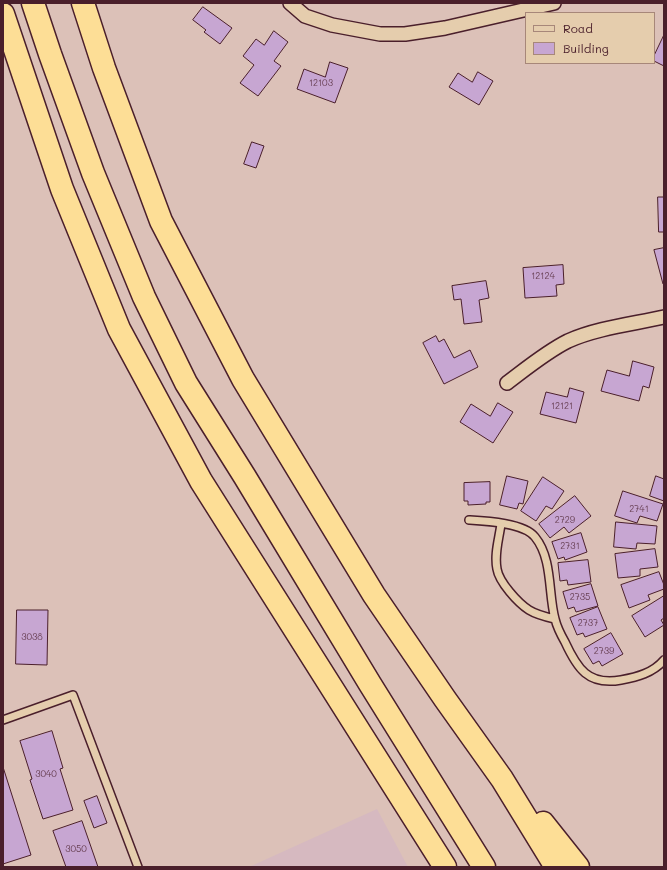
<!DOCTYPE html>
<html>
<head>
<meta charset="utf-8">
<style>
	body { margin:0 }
	#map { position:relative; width:667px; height:870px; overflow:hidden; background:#dcc1b8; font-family:Mali,sans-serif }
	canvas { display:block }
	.frame { position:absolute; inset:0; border:4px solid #4a1f2b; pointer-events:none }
	.legend { position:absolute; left:525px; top:12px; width:130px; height:52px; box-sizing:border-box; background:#e5cdad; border:1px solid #a78779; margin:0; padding:5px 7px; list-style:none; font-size:12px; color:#4a1f2b }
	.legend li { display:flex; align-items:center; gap:8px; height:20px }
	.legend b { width:20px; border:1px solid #a78779 }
</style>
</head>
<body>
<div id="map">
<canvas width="667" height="870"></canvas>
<div class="frame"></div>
<ul class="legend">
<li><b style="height:5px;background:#e5cdad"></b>Road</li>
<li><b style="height:11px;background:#c7a6d2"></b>Building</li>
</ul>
</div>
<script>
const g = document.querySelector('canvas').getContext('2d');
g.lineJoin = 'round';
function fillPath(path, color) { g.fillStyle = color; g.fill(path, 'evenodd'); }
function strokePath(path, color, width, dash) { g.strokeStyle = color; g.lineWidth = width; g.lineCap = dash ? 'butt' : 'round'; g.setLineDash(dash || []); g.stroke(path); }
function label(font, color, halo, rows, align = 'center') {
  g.font = font + ' Mali,sans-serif'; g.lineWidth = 4; g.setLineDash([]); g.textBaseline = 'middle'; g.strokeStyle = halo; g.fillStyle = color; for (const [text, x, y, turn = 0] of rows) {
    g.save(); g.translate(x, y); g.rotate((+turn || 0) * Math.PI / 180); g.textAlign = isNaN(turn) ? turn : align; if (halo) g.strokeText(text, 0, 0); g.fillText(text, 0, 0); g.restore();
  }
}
fillPath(new Path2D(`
	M377 809 408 867H249Z`), '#d6b9c0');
const building = new Path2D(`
	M203 7 232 28 220 44 204 32 206 30 193 20Z
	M274 31 288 42 274 61 281 66 258 96 240 83 254 65 243 56 256 39 264 45Z
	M664 35V66L654 61V56Z
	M330 62 348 68 335 103 297 89 304 69 325 77Z
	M478 72 493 81 479 105 449 87 458 73 472 82Z
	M252 142 264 146 256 168 244 164Z
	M658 197H664V232H659Z
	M664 248V284H663L654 250Z
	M563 265 564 284 556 285 557 296 525 298 523 268Z
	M486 281 489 298 479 300 482 322 464 324 461 299 454 300 452 286Z
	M436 336 439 342 444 339 454 358 470 350 478 367 444 384 423 343Z
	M633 361 654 367 649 388 643 386 639 401 601 391 607 370 629 376Z
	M570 388 584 392 576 423 540 414 546 392 567 397Z
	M498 403 513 412 493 443 460 422 471 404 490 416Z
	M507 476 528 481 523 504 519 503 517 509 500 505Z
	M656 476 664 479V501L650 496Z
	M543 477 564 491 552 509 546 506 536 521 521 511Z
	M490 482V502H486V504L468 505V501H464V483Z
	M623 491 663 504 657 521 640 516 637 523 615 516Z
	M575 496 591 516 569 533 564 527 550 538 539 524Z
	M616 522 657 526 655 544 637 543 636 549 614 547Z
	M581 533 587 552 565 560 564 557 558 559 552 542Z
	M655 549 658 567 640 569V576L618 578 615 554Z
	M588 560 591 582 568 585 567 580 560 581 558 563Z
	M659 572 664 585V589L648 595 650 600 629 608 621 585Z
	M591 584 598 606 576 612 574 607 568 609 563 592Z
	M664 596V618L661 620 664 625 645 637 632 616Z
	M598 607 607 629 585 637 583 633 577 635 570 618Z
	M17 610H48L47 665 16 664Z
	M611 633 623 654 602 666 599 661 593 664 584 649Z
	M52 731 63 768 60 769 73 810 43 819 30 780 32 779 20 741Z
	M3 767 31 855 3 864Z
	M97 796 107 823 94 828 84 801Z
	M82 821 98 867H66L53 831Z`);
fillPath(building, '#c7a6d2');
strokePath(building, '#4a1f2b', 1);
const service = new Path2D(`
	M469 520C486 521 524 523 535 537 553 559 548 594 555 619 557 627 561 635 565 642 577 668 588 686 621 680 637 677 653 673 664 660
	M501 524C499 539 494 554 497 569 499 582 518 603 529 610 537 615 546 617 555 619
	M3 720 73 695 138 867`);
const minor = new Path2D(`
	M290 3 305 16 332 25 380 34H405L445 28 554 3
	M507 383C527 368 546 352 568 341 597 328 633 324 664 317`);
const motorway = new Path2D(`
	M33 3 50 54 93 173 144 297 186 383 245 477 370 684 484 867
	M83 3 104 68 161 221 243 379 374 595 445 699 502 779 556 867
	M3 14 62 189 119 329 201 481 445 867
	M543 823 578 867`);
strokePath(service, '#4a1f2b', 10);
strokePath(minor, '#4a1f2b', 16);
strokePath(motorway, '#4a1f2b', 25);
strokePath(service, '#e5cdad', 7);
strokePath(minor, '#e5cdad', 13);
strokePath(motorway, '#fdde96', 22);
label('9px', '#694155', null, [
	["12103",321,83],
	["12124",543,276],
	["12121",562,406],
	["2741",639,509],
	["2729",565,520],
	["2731",570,546],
	["2735",580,597],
	["2737",588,623],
	["3038",32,637],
	["2739",604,651],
	["3040",46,774],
	["3050",76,849]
]);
</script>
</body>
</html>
